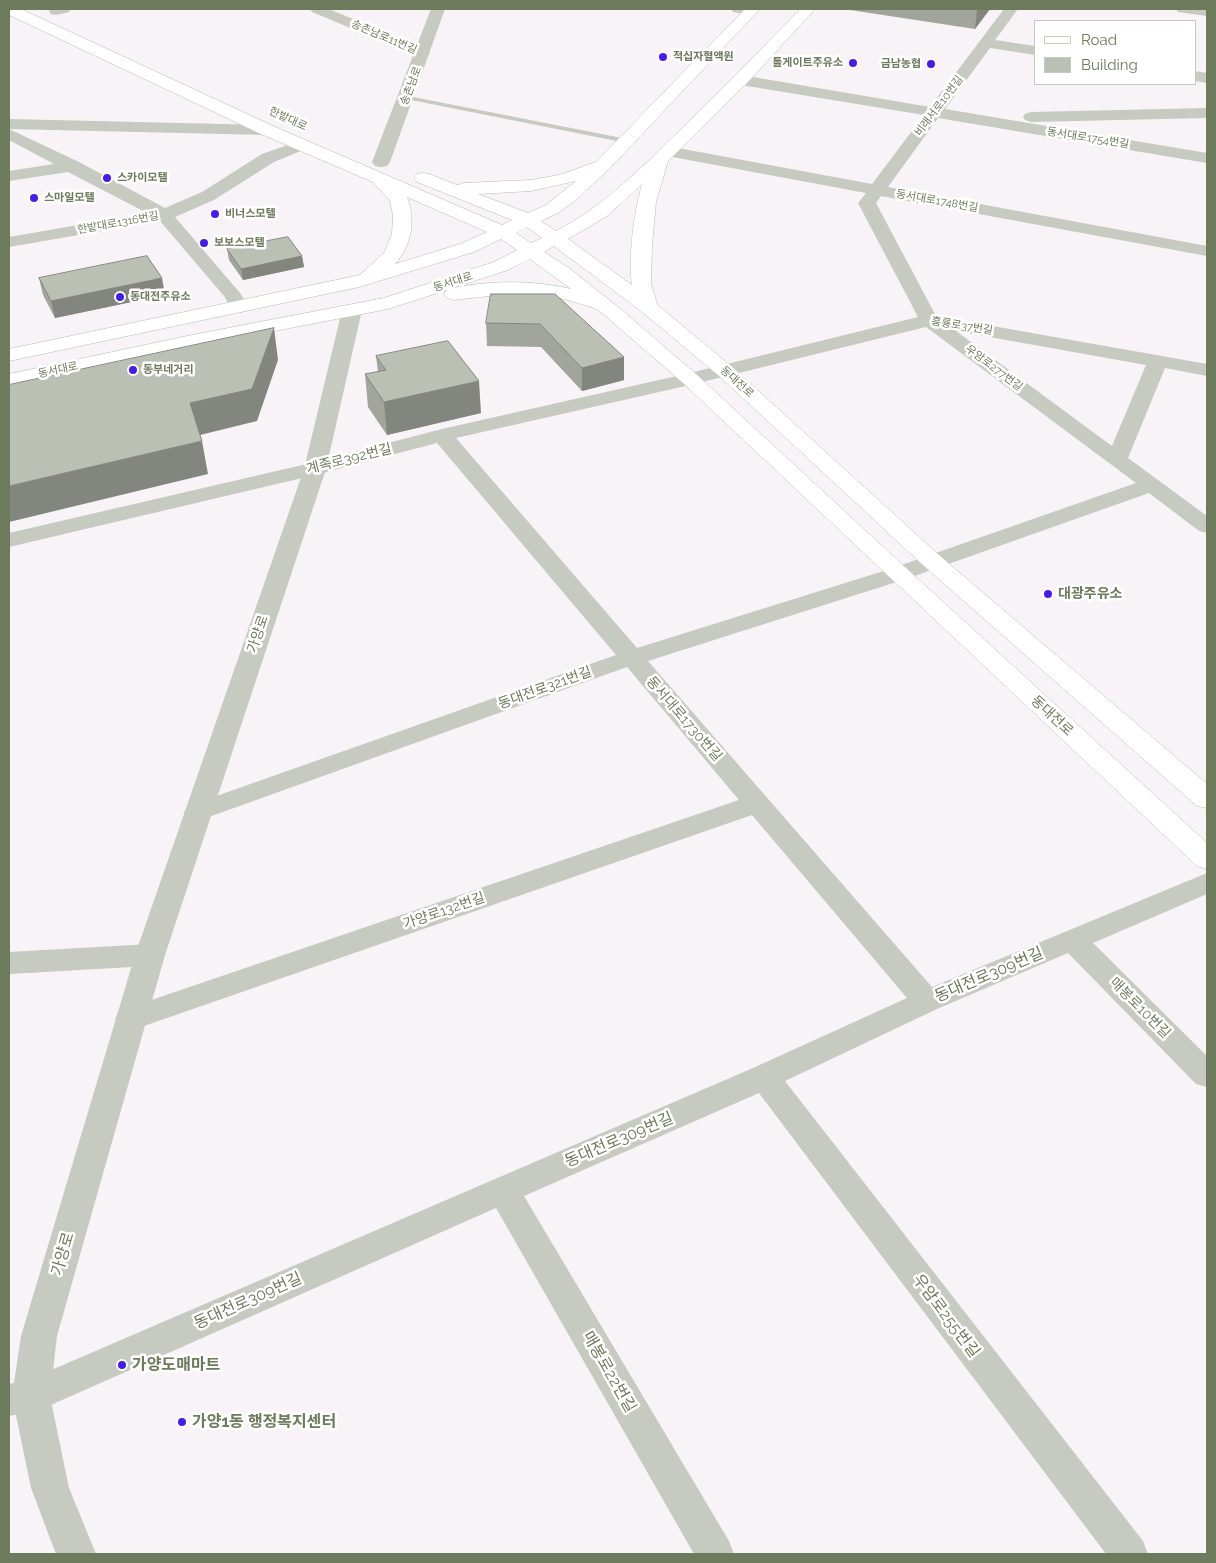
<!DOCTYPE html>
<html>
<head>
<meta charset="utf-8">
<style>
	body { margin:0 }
	#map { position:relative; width:1216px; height:1563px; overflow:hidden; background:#f7f3f7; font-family:Raleway,sans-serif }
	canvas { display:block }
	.frame { position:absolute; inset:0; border:10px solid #6e7a5c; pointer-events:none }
	.legend { position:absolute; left:1034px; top:20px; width:162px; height:65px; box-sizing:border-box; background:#fff; border:1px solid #c5cabe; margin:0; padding:6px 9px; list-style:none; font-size:15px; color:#6e7a5c }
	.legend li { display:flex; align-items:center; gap:10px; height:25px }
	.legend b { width:25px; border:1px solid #c5cabe }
</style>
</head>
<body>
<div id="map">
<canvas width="1216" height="1563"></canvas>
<div class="frame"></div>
<ul class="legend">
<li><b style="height:6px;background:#fff"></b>Road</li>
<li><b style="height:14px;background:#bbc0b4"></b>Building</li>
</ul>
</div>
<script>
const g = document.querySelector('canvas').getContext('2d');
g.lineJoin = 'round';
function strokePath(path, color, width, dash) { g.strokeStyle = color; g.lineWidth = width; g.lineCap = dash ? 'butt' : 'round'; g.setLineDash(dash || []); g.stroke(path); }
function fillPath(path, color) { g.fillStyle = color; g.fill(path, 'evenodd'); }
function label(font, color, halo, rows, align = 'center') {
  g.font = font + ' Raleway,"Noto Sans KR",sans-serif'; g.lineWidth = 5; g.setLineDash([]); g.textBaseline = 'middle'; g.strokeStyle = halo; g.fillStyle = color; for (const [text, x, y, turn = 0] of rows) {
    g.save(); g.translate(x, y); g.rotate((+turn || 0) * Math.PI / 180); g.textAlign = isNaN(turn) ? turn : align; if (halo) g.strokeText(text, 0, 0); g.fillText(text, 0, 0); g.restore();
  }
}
const secondary = new Path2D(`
	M648 301 655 303 732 367 940 556 1207 784V808L1197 806 924 566 718 375 641 311 638 307 641 303Z
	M616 309 623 311 697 375 907 569 1207 843V869L1197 866 683 383 609 319 606 315 609 311Z`);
const primary = new Path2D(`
	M9 9H21L273 126 502 225 512 220 417 182 414 178 417 174 423 173 429 174 457 185 464 183 531 180 559 175 596 162 745 9H760L613 165 577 199 558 213 541 221 556 231C601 208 638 171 674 136 717 94 759 52 800 9H815L747 83 668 161 656 202 652 245 651 284 658 307 655 311 648 313 641 311 554 246 544 252 569 268 623 311 626 315 623 319C610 323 607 315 596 309 593 307 565 299 559 298 525 291 488 296 454 300L447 298 444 294 447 290 388 309 192 347 9 386V374L192 335 384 298 494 262 517 250 501 239 474 252 359 287 9 361V349L360 275 384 253 392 234 393 215 390 201 373 182 261 134 9 15ZM576 181 546 205 528 213 478 194 531 191ZM642 184C634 213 628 256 632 285L568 239 607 216ZM407 197 487 232 460 244 395 264C412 245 416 220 407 197ZM527 227 542 238 531 243 516 233ZM530 259 571 289C535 280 486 280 449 289L508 270Z`);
strokePath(secondary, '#b8bdb1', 1);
strokePath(primary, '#b6bab0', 1);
fillPath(new Path2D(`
	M403 95 627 139 631 141 627 143 406 99H403Z`), '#c6cac1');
fillPath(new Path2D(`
	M50 9H71L69 12 56 15 51 14 49 11Z
	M310 9H329L428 50 430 53 428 56H418L312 12Z
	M731 9H757L758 11 756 14 751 15 733 12Z
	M1004 9H1018L995 40 1035 46V55L990 48 945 109 1207 153V163L938 118 888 187 1207 246V256L881 196 876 203 936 316 1207 364V376L1165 368 1128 458 1207 516V533L1199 531 1149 493 906 579 648 661 932 987 1207 873V894L1093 943 1207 1056V1087L1196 1084 1068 953 937 1009 785 1081 1143 1541 1148 1554H1106L759 1093 524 1196 729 1541 734 1554H694L496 1208 44 1408 31 1412 9 1416V1384L28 1380 753 1068 907 998 752 815 141 1027 130 1030 119 1027 115 1019 119 1011 739 800 627 667 206 818 197 821 188 818 184 812 188 806 616 655 437 443 315 475 9 547V533L311 463 442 429 690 373 918 317 858 203 866 193 667 156 661 154 659 151 661 148 667 146 872 184 924 115 741 85 736 83 733 80 736 77 741 75 930 107ZM926 327 1136 483 890 569 637 648 456 438 690 385ZM956 331 1146 365 1112 446Z
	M1176 9H1207V16L1178 12Z
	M1195 71 1207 73V83L1195 81Z
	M1207 108V118L1031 122 1025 120 1023 117 1025 114 1031 112Z
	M9 119 267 125 273 127 275 130 273 133 267 135 9 129Z
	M9 129 79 162 165 208 202 192 262 154 302 140 308 142 310 145 308 148 274 162 214 200 175 217 240 293 249 307 247 311 240 313 233 311 224 296 160 221 9 247V237L147 213 68 172 9 181V171L54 164 9 140Z
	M150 944 160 947 164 955 160 963 150 966 9 974V952Z`), '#c6cac1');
fillPath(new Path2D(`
	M431 9H445L390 162 387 166 381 167 375 166 372 162Z
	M352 304 359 306 362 310 326 469 165 955 57 1336 50 1396 69 1488 96 1554H56L31 1488 12 1396 21 1336 135 955 304 469 342 310 345 306Z`), '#c6cac1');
fillPath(secondary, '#fff');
fillPath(primary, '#fff');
fillPath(new Path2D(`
	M850 9H990L975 29 850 10Z
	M227 249 302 256 304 267 243 280 229 260Z
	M39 278 165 295 55 318 43 295Z
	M555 294 624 380 582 391 541 347 487 346 486 323Z
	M376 356 481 413 387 435 368 407 365 374 378 372Z`), '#a1a59b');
fillPath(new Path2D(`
	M978 9H990L975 29 977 10Z
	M302 256 304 267 243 280 241 269Z
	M162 278 165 295 55 318 51 301Z
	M274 328 278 360 257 421 196 436 190 403Z
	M624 357V380L582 391V368Z
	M479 381 481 413 387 435 384 402Z
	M202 441 208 474 9 522V486Z`), '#83867e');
const building = new Path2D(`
	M288 237 302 256 241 269 227 249Z
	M147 256 162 278 51 301 39 278Z
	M491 294H555L624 357 582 368 540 324 486 323Z
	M274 328 252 389 190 403 202 441 9 486V385Z
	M448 341 479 381 384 402 365 374 386 370 376 356Z`);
fillPath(building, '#bbc0b4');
strokePath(building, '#83867e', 1);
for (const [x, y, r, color] of [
	[663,57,5,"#451bef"],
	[853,63,5,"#451bef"],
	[931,64,5,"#451bef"],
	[107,178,5,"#451bef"],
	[34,198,5,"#451bef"],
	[215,214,5,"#451bef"],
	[204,243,5,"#451bef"],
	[120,297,5,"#451bef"],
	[133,370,5,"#451bef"],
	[1048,594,5,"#451bef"],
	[122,1365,5,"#451bef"],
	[182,1422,5,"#451bef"]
]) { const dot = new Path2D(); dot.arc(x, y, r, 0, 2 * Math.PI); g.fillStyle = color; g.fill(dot); strokePath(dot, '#fff', 2); }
label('11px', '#6e7a5c', '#fff', [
	["송촌남로11번길",384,37,23],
	["송촌남로",411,86,-69],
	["비래서로10번길",939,106,-53],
	["한밭대로",288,119,25],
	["동서대로1754번길",1088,138,9],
	["동서대로1748번길",937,201,10],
	["한밭대로1316번길",118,223,-10],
	["동서대로",453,282,-18],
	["흥룡로37번길",962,326,9],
	["우암로277번길",994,368,37],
	["동서대로",58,370,-12],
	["동대전로",737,382,42]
]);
label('bold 11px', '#6e7a5c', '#fff', [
	["적십자혈액원",673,57],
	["톨게이트주유소",843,63,"right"],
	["금남농협",921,64,"right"],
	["스카이모텔",117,178],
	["스마일모텔",44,198],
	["비너스모텔",225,214],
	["보보스모텔",214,243],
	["동대전주유소",130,297],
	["동부네거리",143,370]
], 'left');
label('14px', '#6e7a5c', '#fff', [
	["계족로392번길",349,459,-14],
	["가양로",258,634,-71],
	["동대전로321번길",545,688,-20],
	["동대전로",1052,716,43],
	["동서대로1730번길",684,719,49],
	["가양로132번길",444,911,-19],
	["매봉로10번길",1140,1008,45]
]);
label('bold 14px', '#6e7a5c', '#fff', [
	["대광주유소",1058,594]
], 'left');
label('16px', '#6e7a5c', '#fff', [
	["동대전로309번길",989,975,-23],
	["동대전로309번길",619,1140,-23],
	["가양로",63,1254,-74],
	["동대전로309번길",248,1301,-24],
	["우암로255번길",946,1316,53],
	["매봉로22번길",609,1372,60]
]);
label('bold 16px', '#6e7a5c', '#fff', [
	["가양도매마트",132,1365],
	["가양1동 행정복지센터",192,1422]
], 'left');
</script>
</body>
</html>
